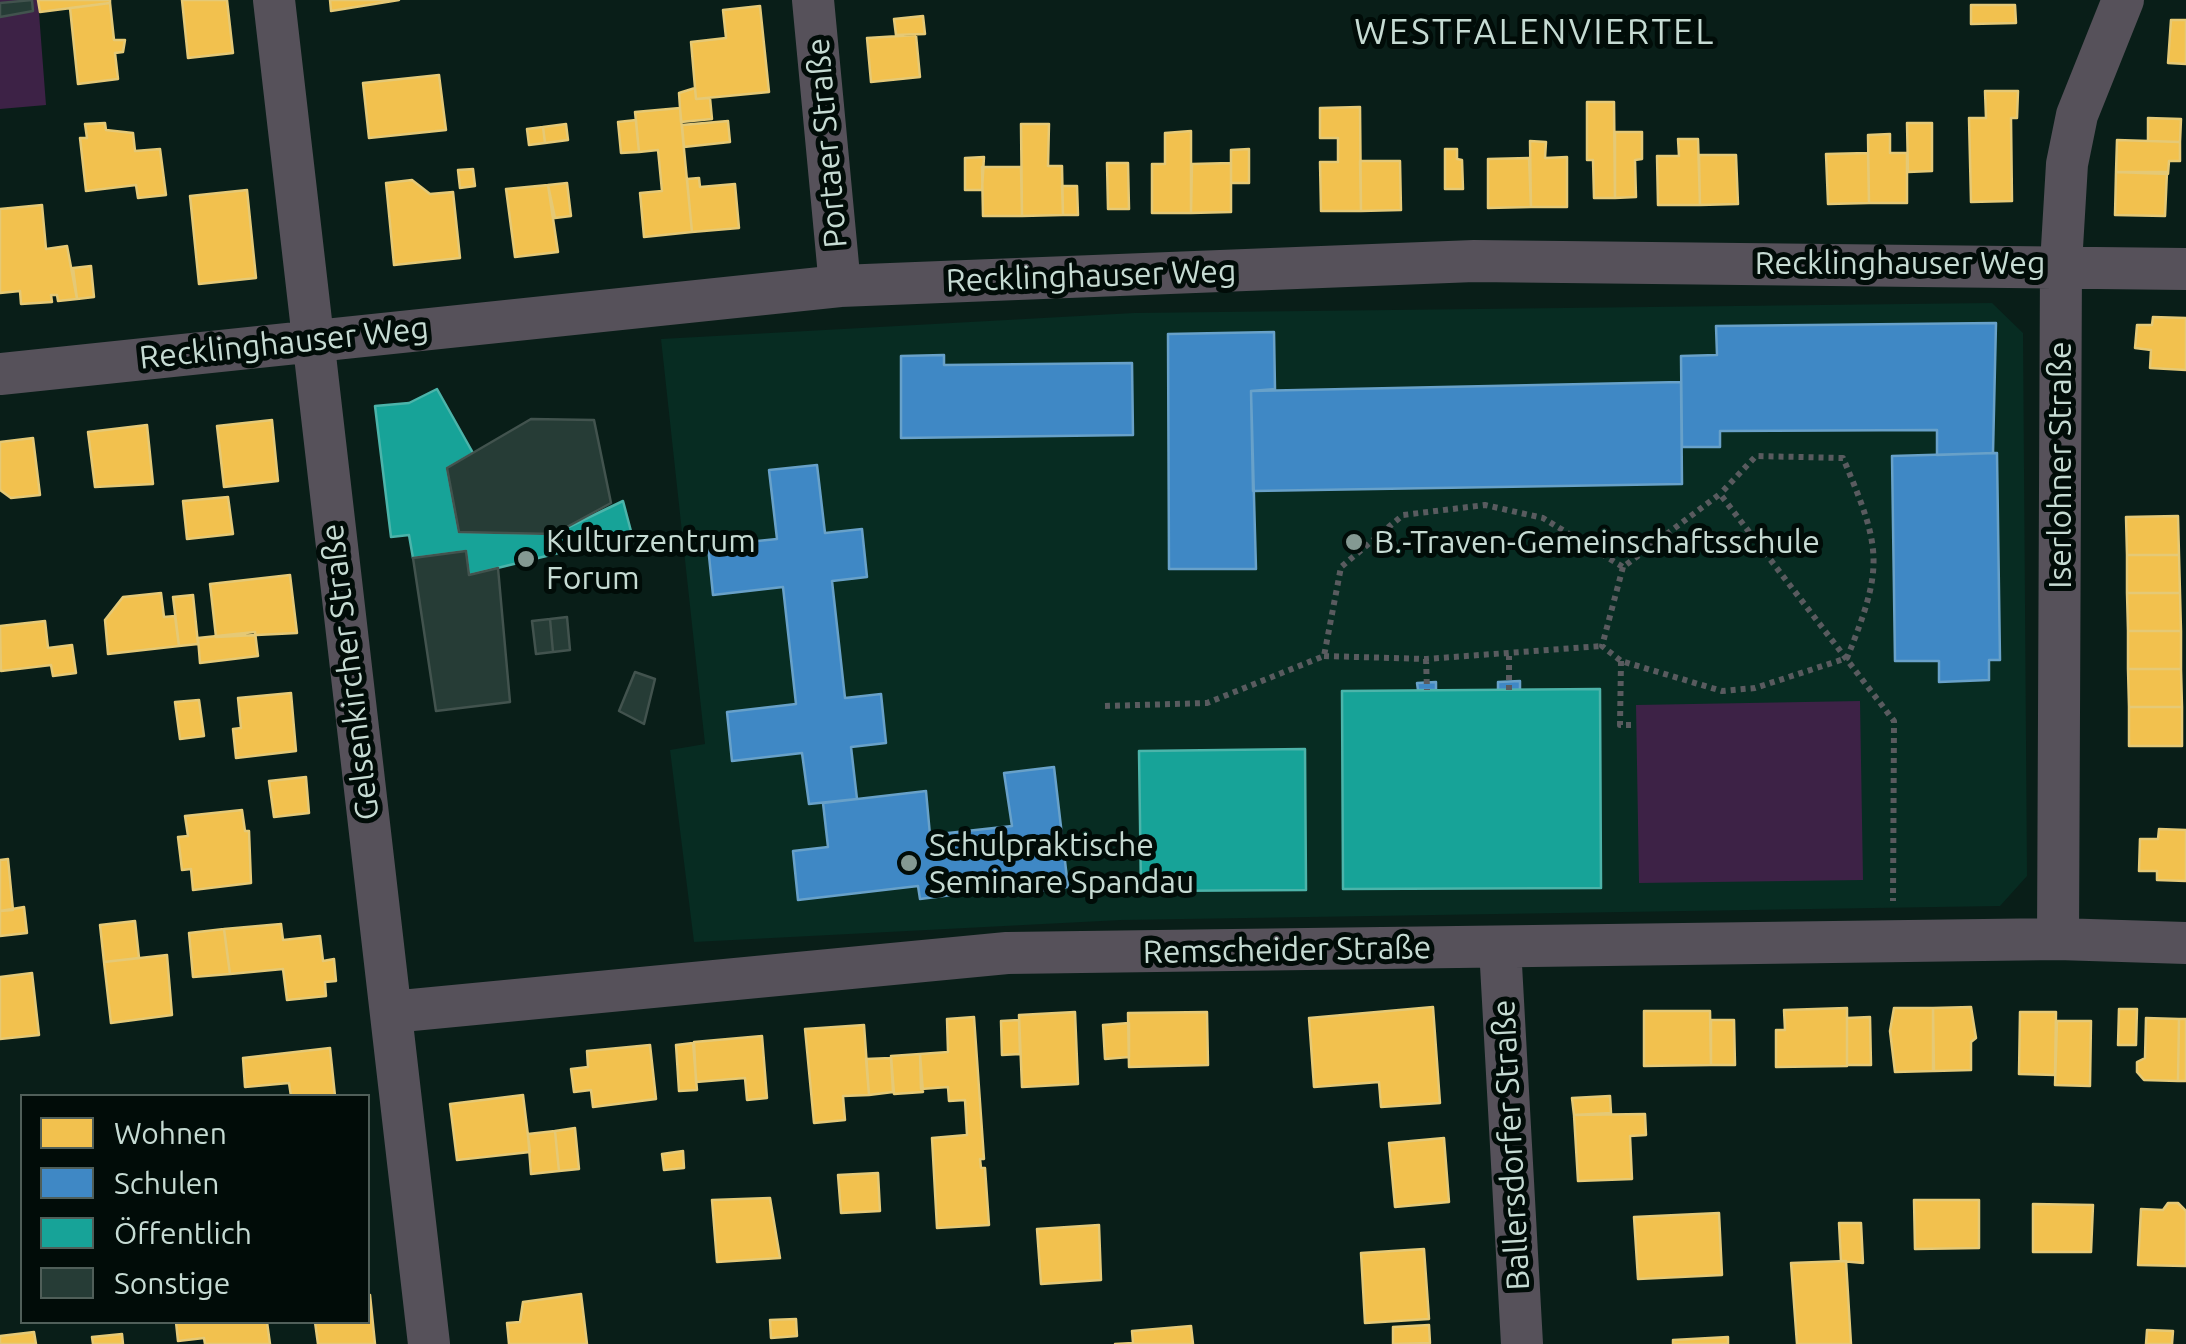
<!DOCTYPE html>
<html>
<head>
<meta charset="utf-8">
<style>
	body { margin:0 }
	#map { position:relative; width:2186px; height:1344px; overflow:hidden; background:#091e18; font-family:Ubuntu,sans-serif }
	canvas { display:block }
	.legend { position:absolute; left:20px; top:1094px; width:350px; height:230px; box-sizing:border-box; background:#010c08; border:2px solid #505f59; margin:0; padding:12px 18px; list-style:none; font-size:30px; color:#c6dbd3 }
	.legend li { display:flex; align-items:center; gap:20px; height:50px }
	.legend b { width:50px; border:2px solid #505f59 }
</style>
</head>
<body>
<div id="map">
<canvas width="2186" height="1344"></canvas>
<ul class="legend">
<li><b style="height:28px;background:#f2c14e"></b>Wohnen</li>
<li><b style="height:28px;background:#3f88c5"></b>Schulen</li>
<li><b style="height:28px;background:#17a398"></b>Öffentlich</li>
<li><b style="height:28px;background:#263c36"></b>Sonstige</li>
</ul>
</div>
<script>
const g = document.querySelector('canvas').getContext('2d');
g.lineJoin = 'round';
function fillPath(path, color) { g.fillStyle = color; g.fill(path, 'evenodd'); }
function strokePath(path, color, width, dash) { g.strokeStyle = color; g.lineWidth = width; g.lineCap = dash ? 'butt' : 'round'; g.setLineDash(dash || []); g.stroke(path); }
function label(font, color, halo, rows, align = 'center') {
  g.font = font + ' Ubuntu,sans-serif'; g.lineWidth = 10; g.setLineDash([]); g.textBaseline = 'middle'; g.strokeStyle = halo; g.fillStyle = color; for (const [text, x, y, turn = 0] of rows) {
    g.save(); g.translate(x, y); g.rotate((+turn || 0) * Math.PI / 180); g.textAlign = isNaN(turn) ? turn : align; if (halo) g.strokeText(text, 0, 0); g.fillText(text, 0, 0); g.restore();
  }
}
fillPath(new Path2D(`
	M1992 303 2023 333 2027 876 2000 906 1121 920 694 942 670 750 705 744 661 339 1134 313Z`), '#072c22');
fillPath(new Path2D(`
	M0 0H38L46 105 0 109Z
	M1860 701 1863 880 1639 883 1636 705Z`), '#3d2246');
const homes = new Path2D(`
	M38 0H110V3L40 12Z
	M182 0H227L233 53 188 58Z
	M330 0H399L331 11Z
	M110 3 114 40H125L123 52 115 53 118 79 78 84 70 8Z
	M1971 5H2015L2016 23 1971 24Z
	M760 6 769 92 696 99 691 42 726 38 723 10Z
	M923 16 925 34 896 35 894 19Z
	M2171 20H2186V64L2168 63Z
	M916 35 920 77 871 82 867 38Z
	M439 75 446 130 369 138 363 83Z
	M695 88 696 99 710 98 712 119 681 122 679 93Z
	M1985 91H2018L2017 118H2011L2012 201 1971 202 1969 118H1986Z
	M1587 102H1614L1615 198H1594L1593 160H1587Z
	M1360 107 1361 211H1321L1320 162H1338V138H1320V108Z
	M680 108 692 232 644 237 640 193 662 191 658 150 639 152 635 112Z
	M2148 118 2181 119 2180 142 2148 141Z
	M636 120 639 152 621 153 618 122Z
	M728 121 730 142 684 147 682 125Z
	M105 123 106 130 133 133 135 151 160 149 166 195 138 198 136 185 86 191 80 138H87L85 124Z
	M1907 123H1932V171L1908 172Z
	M566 124 568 140 545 143 543 127Z
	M1021 124H1049L1048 166H1062L1063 215 1022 216Z
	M543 127 545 143 529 145 527 129Z
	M1191 131V213H1152V164H1165V133Z
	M1615 132H1642V159L1635 160 1636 197 1615 198Z
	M1890 134V153H1907V203H1869L1868 135Z
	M1678 139H1698L1700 205H1658L1657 156H1679Z
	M2117 140 2180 142V161H2169L2168 174 2116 172Z
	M1530 141 1546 142 1545 158 1567 157V207H1531Z
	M1249 149V183H1231V150Z
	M1445 149H1457V159L1462 160 1463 189H1445Z
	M1868 153 1869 203 1828 204 1826 154Z
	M1699 155H1736L1738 204 1700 205Z
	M984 157 982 190H965V158Z
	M1529 158 1531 207 1488 208V159Z
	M1360 161H1400L1401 210 1361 211Z
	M1107 163H1128L1129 209H1108Z
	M1231 163V212L1191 213 1192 164Z
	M982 167H1021L1022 216H983Z
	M473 169 475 186 460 188 458 170Z
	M2116 172H2167L2165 216 2115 215Z
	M699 178 700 187 735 184 739 228 692 232 687 179Z
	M412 180 430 194 453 192 460 258 394 265 386 183Z
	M567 183 571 216 555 218 548 185Z
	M548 185 558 252 515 257 506 189Z
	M1062 186H1077L1078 215H1063Z
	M247 190 256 278 199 284 190 196Z
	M42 205 46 249 67 246 77 299 58 301 57 295H51L52 302 21 304 20 291 0 293V209Z
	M91 266 94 297 77 299 73 268Z
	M2153 317 2186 318V370L2150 368 2151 350 2135 348 2137 325H2152Z
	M272 420 278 481 224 487 217 426Z
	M147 425 153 484 95 487 88 432Z
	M33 438 40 495 11 498 0 490V442Z
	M228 497 233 534 187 539 183 501Z
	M2178 516 2179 555H2127L2126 517Z
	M2127 555H2179L2180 593H2127Z
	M290 575 297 633 216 637 210 584Z
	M161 593 164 617 175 616 179 646 108 654 105 620 123 597Z
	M2127 593H2180L2181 631H2128Z
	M193 595 198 644 179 646 173 597Z
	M45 621 48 648 72 645 76 673 53 676 51 665 1 671 0 626Z
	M2128 631H2181V669H2128Z
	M255 632 258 656 200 663 198 638Z
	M2128 669H2181L2182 707H2129Z
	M291 693 296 751 236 758 233 729 241 728 238 698Z
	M199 700 204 736 180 739 175 702Z
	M2129 707H2182V746H2129Z
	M306 777 309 813 274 817 269 781Z
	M242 810 245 831H249L251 883 193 890 191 869 182 870 178 837 188 836 185 816Z
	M2159 829 2186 830V881L2157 880V871H2139L2140 839H2158Z
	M8 859 13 910 0 911V860Z
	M24 907 27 933 0 936V911Z
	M135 921 139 958 104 962 100 925Z
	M281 924 283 940 320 936 323 961 334 959 336 981 325 982 326 996 287 1000 283 969 230 974 224 929Z
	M224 929 230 974 193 977 189 933Z
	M167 955 172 1015 111 1023 104 962Z
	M32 973 39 1035 0 1039V977Z
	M1433 1007 1440 1103 1381 1107 1379 1082 1314 1087 1309 1018Z
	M1971 1007 1976 1038 1971 1042V1070L1934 1071 1933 1008Z
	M1847 1008V1066L1776 1067V1030H1785L1784 1010Z
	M1894 1008H1933V1071L1895 1072 1890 1031Z
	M2119 1009H2137L2136 1045H2118Z
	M1644 1011H1710L1711 1065 1644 1066Z
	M1075 1012 1078 1084 1022 1087 1019 1015Z
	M1207 1012 1208 1065 1129 1067 1128 1013Z
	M2020 1012H2056L2055 1075 2019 1074Z
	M974 1017 984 1159H980L981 1168H985L989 1225 937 1228 932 1138 967 1135 965 1100 949 1101 948 1087 921 1089 920 1054 948 1052 947 1019Z
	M1870 1017 1871 1065H1847V1018Z
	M2146 1018 2179 1019 2178 1081 2144 1080 2137 1072V1062L2145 1058Z
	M2179 1019H2186V1081H2178Z
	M1019 1020 1020 1054 1002 1055 1001 1021Z
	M1711 1020H1734L1735 1065H1711Z
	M2057 1021H2091L2090 1086 2055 1085Z
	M1129 1023V1057L1105 1059 1103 1025Z
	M864 1025 869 1095 843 1096 845 1120 814 1123 805 1029Z
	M762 1036 767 1098 747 1100 745 1078 696 1082 694 1042Z
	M693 1043 697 1090 679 1091 676 1045Z
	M650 1045 656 1099 593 1107 591 1090 574 1092 571 1069 588 1067 587 1051Z
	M330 1048 335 1096H291L289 1083 245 1087 243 1058Z
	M920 1054 923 1092 894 1094 891 1056Z
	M891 1058 893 1092 869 1095 866 1059Z
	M523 1095 530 1152 457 1160 450 1104Z
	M1610 1096 1611 1113 1574 1115 1572 1098Z
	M1645 1114 1646 1135 1630 1136 1632 1179 1578 1181 1574 1115Z
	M575 1128 579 1169 559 1171 555 1131Z
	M555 1131 559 1171 531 1174 528 1134Z
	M1444 1138 1449 1202 1395 1207 1389 1143Z
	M683 1151 684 1168 664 1170 662 1154Z
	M878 1173 880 1211 841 1213 838 1175Z
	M770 1198 780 1258 717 1262 712 1200Z
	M1914 1200H1979V1248L1915 1249Z
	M2168 1203H2178L2186 1211V1266L2138 1265 2141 1209 2163 1210Z
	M2033 1204 2093 1205 2091 1252H2033Z
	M1719 1213 1722 1275 1638 1279 1634 1217Z
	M1839 1223H1861L1863 1263 1841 1261Z
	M1099 1225 1101 1280 1041 1284 1037 1229Z
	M1424 1249 1429 1319 1365 1323 1361 1253Z
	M1846 1261 1851 1344H1797L1791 1263Z
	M581 1294 587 1344H509L507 1323 520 1322 523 1302Z
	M370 1295 375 1344H318L315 1322H368Z
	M796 1319 797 1336 771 1338 770 1320Z
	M176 1322H267L270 1344H205L204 1338 178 1341Z
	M1429 1325 1430 1343 1393 1344V1327Z
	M1191 1326 1193 1344H1115L1133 1343 1132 1331Z
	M2147 1330 2173 1331 2172 1344H2146Z
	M34 1332 36 1344H0V1336Z
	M122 1334 123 1344H93L92 1337Z
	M1728 1337V1344H1673V1340Z`);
fillPath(homes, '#f2c14e');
strokePath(homes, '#e5c976', 2.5);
const schools = new Path2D(`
	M1996 323 1993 453 1937 455V430L1720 431V447H1682L1681 356 1717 355 1716 326Z
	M1274 332 1275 389 1251 391 1256 569H1169L1168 334Z
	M944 355V365L1132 363 1133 435 901 438V356Z
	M1681 382 1682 484 1253 491 1251 391Z
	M1997 453 2000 660H1989V680L1939 682V661H1895L1892 456Z
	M817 465 825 533 862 529 867 577 832 581 845 698 881 694 886 743 851 747 857 799 809 804 802 753 732 761 727 712 796 704 783 587 713 595 708 546 777 539 769 470Z
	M1520 681V690H1498V682Z
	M1436 682V690H1418L1417 683Z
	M1054 767 1068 887 1020 894 1018 875 950 882 952 895 920 899 918 886 798 900 793 851 828 847 823 803 926 791 930 835 1012 826 1004 773Z`);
fillPath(schools, '#3f88c5');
strokePath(schools, '#68a1c9', 2.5);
const public = new Path2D(`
	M437 389 473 453 447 468 459 532 554 534 623 501 632 535 469 575 466 551 413 558 409 535 391 537 375 406 409 403Z
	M1600 689 1601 888 1343 889 1342 691Z
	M1305 749 1306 890 1141 891 1139 751Z`);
fillPath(public, '#17a398');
strokePath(public, '#4cb4aa', 2.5);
const building = new Path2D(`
	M32 0 33 11 0 17V3Z
	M531 419 594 420 611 503 554 534 459 532 447 468Z
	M466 551 469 575 498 568 510 702 436 711 413 558Z
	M567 617 570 650 553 652 550 619Z
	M550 619 553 652 536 654 532 621Z
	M635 672 655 679 644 724 619 711Z`);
fillPath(building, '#263c36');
strokePath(building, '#42534e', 2.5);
strokePath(new Path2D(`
	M1623 567 1602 646 1621 661 1722 691 1755 688 1847 658C1884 566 1882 550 1843 458L1756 456 1720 494
	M1324 656 1426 659 1602 646
	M1426 659 1427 690
	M1621 661 1620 725H1636
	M1509 690V656
	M1105 706 1207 703 1324 656 1341 567 1403 515 1485 505 1543 518 1623 567 1720 494 1894 721 1893 901`), '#595b5f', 6, [5, 5]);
strokePath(new Path2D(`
	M274 0 429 1344
	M813 0 840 286
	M0 374 840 286 1474 261 2186 269
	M2058 939 2061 264 2067 164 2077 115 2123 0
	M1500 947 1522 1344
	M391 1012 1007 953 2058 939 2186 943`), '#56515a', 42);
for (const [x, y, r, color] of [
	[1354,542,10,"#849992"],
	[526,559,10,"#849992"],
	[909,863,10,"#849992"]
]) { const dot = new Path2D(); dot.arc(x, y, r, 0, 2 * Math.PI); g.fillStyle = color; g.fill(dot); strokePath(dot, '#010c08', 4); }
label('32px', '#c6dbd3', '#010c08', [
	["Portaer Straße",827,143,-95],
	["Recklinghauser Weg",1900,263],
	["Recklinghauser Weg",1091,276,-2],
	["Recklinghauser Weg",284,343,-6],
	["Iserlohner Straße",2060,465,-90],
	["Gelsenkircher Straße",350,672,-97],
	["Remscheider Straße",1287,950,-1],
	["Ballersdorfer Straße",1511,1145,-93]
]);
label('32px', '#c6dbd3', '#010c08', [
	["Kulturzentrum",546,541],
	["Forum",546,578],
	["B.-Traven-Gemeinschaftsschule",1374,542],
	["Schulpraktische",929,845],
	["Seminare Spandau",929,882]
], 'left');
g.letterSpacing = '2.5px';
label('35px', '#c6dbd3', '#010c08', [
	["WESTFALENVIERTEL",1535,32]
]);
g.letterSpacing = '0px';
</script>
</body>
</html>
